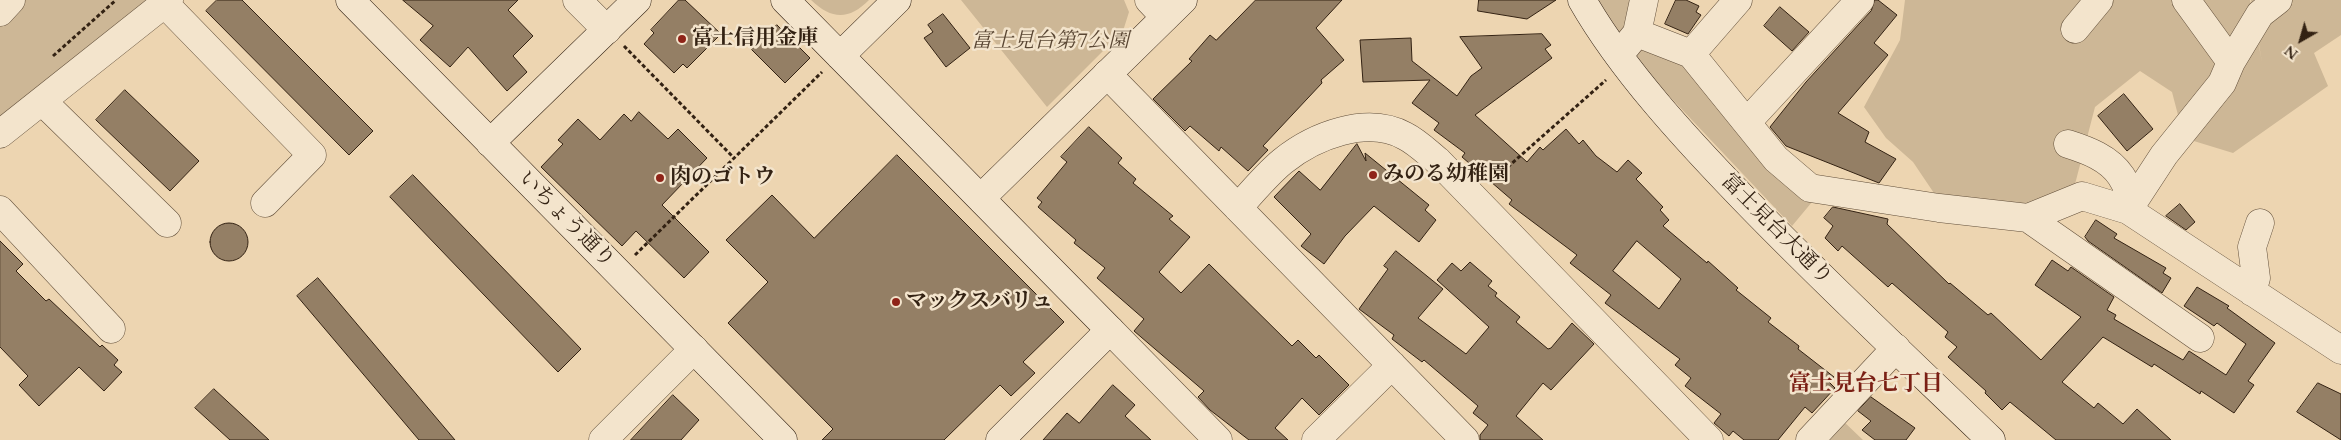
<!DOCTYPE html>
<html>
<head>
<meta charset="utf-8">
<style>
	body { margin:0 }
	#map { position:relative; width:2341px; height:440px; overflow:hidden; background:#edd5b1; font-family:Cardo,serif }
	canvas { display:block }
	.north { position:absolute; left:2276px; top:15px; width:50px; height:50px; -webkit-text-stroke:4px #f3e4cc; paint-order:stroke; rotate:218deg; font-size:14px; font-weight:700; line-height:20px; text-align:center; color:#332213 }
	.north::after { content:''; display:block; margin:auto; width:18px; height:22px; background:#332213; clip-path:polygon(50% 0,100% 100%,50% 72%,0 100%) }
</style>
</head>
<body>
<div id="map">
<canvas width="2341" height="440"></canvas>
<div class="north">N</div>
</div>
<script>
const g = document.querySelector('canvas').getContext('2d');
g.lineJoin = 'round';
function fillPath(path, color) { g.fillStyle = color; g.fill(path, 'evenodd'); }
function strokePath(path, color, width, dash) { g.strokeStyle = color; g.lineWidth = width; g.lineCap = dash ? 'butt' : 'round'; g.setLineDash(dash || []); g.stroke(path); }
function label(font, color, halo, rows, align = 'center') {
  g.font = font + ' Cardo,"Noto Serif JP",serif'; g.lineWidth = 5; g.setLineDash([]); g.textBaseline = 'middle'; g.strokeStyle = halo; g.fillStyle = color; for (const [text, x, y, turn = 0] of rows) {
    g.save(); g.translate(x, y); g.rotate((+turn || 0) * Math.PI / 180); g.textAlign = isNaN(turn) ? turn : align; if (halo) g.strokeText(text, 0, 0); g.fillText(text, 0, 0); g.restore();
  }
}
fillPath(new Path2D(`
	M25 0H154L0 123V27Z
	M811 0H869C849 20 832 20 811 0Z
	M961 0H1124L1129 12 1123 31 1047 107Z
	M1596 0H1638L1637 33 1696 61 1822 190 1792 226 1640 65Z
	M1905 0H2250L2262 62 2251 0H2341V35L2314 53 2328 86 2233 153 2184 138 2172 92 2140 71 2095 107 2074 188 2044 211 1940 202 1913 162 1886 138 1864 107 1900 40Z
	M1841 419 1863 440H1821Z`), '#cdb796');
const building = new Path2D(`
	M217 0H242L373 131 349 155 206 11Z
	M403 0H518L508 10 533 36 513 56 527 72 507 91 468 47 450 67 420 40 433 26Z
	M679 0H685L721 34 687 68 683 64 674 73 644 44 654 33 651 30Z
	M1256 0H1342L1316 28 1344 60 1321 80 1322 83 1263 146 1268 150 1248 171 1221 147 1219 151 1190 126 1185 131 1153 99 1192 61 1189 59 1210 35 1216 40Z
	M1479 0H1556L1527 19 1478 11Z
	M1676 0H1686L1699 6 1696 12 1701 15 1688 34 1665 24Z
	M1875 0H1878L1897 15 1874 43 1888 55 1838 113 1869 132 1865 142 1896 159 1879 183 1786 146 1770 127 1806 82 1871 11Z
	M1780 7 1809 32 1792 51 1764 26Z
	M943 14 970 48 946 67 924 38 933 32 928 25Z
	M777 25 810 58 785 83 752 50Z
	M1542 34 1551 45 1545 49 1552 58 1475 115 1527 162 1540 147 1543 150 1566 129 1579 144 1583 140 1596 156 1617 172 1628 160 1642 173 1636 179 1663 207 1660 210 1669 220 1663 226 1707 263 1708 261 1738 288 1736 290 1771 318 1768 322 1799 346 1798 349 1834 377 1829 382 1835 388 1812 413 1805 407 1778 440H1744L1733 431 1729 436 1714 423 1721 414 1685 386 1691 378 1675 365 1680 359 1605 303 1611 295 1570 263 1577 255 1509 204 1512 200 1462 157 1465 153 1434 130 1439 123 1412 103 1430 80 1363 82 1360 40 1411 38 1412 61 1457 96 1471 76 1482 68 1460 37ZM1637 241 1681 279 1659 309 1613 271Z
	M125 90 199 161 170 191 96 120Z
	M2124 94 2153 129 2127 151 2098 116Z
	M639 112 668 139 678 129 707 158 662 205 709 252 684 278 636 231 622 246 541 167 563 144 558 140 578 119 600 140 624 114 631 121Z
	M1089 127 1122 158 1118 163 1136 179 1133 183 1173 216 1169 219 1190 237 1159 272 1181 293 1209 264 1292 346 1298 340 1316 358 1319 355 1349 385 1319 415 1302 398 1275 428 1288 440H1249L1210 410 1198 397 1204 391 1134 331 1144 319 1097 278 1105 268 1074 243 1076 240 1038 207 1042 202 1037 198 1067 162 1061 157Z
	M1357 144 1366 161 1365 153 1429 205 1425 210 1436 220 1419 242 1374 206 1345 236 1324 264 1301 246 1311 234 1274 197 1299 171 1320 190Z
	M897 155 1064 322 1023 362 1035 373 1011 396 1000 385 944 440H822L833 429 728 323 768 282 726 240 772 195 814 238Z
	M413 175 581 349 558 372 390 197Z
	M2180 204 2195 222 2186 230 2166 216Z
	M1833 207 1888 219 1887 224 1949 284 1950 283 1988 315 1991 313 2041 360 2081 317 2035 285 2052 260 2068 271 2071 267 2114 297 2107 310 2116 315 2114 319 2183 360 2189 351 2226 375 2246 344 2217 323 2214 326 2184 306 2197 287 2229 306 2227 308 2275 343 2248 381 2254 385 2234 413 2201 391 2200 394 2154 364 2152 367 2103 337 2062 382 2094 408 2098 403 2123 424 2137 409 2171 440H2056L2010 402 2002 410 1985 393 1986 391 1948 357 1957 347 1945 337 1948 332 1892 283 1888 287 1842 246 1838 251 1825 238 1833 226 1824 218Z
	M2096 220 2117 234 2114 238 2166 268 2163 273 2171 278 2162 293 2088 241 2085 237Z
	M210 242a19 19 0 1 1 38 0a19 19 0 1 1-38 0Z
	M0 241 23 264 16 271 46 301 49 299 100 347 102 345 118 360 114 365 122 372 104 391 79 367 39 406 19 385 28 376 0 347Z
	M1396 251 1443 289 1418 318 1466 354 1489 327 1437 280 1452 263 1461 271 1470 262 1492 281 1488 286 1497 293 1495 296 1520 317 1516 322 1548 349 1551 348 1572 323 1594 344 1551 390 1543 383 1516 416 1543 440H1480V435L1488 425 1473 413 1478 406 1424 360 1422 362 1392 339 1394 335 1359 309 1388 269 1384 266Z
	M318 278 455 440H419L297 296Z
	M2318 383 2341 394V440L2297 412Z
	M1113 385 1135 405 1125 416 1151 440H1043L1067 413 1079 423Z
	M214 389 269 440H230L195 408Z
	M673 395 699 420 681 440H631Z
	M1871 397 1915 428 1906 440H1875L1862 430 1871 421 1858 411Z`);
fillPath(building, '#947f65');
strokePath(building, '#332213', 1);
const street = new Path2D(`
	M577 0 607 30
	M1149 0 1165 17
	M1738 0 1691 54 1776 159 1810 188 1939 208 2028 218 2082 196 2128 210 2341 350
	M2186 0 2231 62
	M165 4 312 155 265 203
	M0 12 11 0
	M2075 29 2099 0
	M1637 33 1691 54
	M1619 55 1637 33 1644 0
	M1107 74 1465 440
	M42 101 167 223
	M1747 122 1860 0
	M0 134 169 0
	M2068 144C2087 150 2109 158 2121 176 2126 184 2130 193 2134 200
	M1238 208C1252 192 1267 174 1283 161 1314 136 1367 115 1405 136 1417 142 1428 153 1438 161L1709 440
	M0 210 111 329
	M2128 210 2164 155 2222 83 2231 62 2260 14 2278 0
	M2028 218 2200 338
	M2252 292 2256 278 2252 247 2260 223
	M1110 330 1218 440
	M603 440 694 349
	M1316 440 1392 365
	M1810 440 1896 348`);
const secondary = new Path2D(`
	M350 0 783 440
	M785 0 1110 330 1000 440
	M1582 0C1622 70 1686 139 1742 197 1822 280 1908 360 1991 440
	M840 56 897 0
	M490 143 637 0
	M981 198 1183 0`);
strokePath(street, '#624f3a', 29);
strokePath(secondary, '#332213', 29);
strokePath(new Path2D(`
	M624 46 734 158
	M53 56 116 0
	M1493 180 1606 80
	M635 255 822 72`), '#332213', 3, [4, 2.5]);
strokePath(street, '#f3e4cc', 28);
strokePath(secondary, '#f3e4cc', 28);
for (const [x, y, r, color] of [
	[682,39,5,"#8f2418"],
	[1373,175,5,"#8f2418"],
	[660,178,5,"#8f2418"],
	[896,302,5,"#8f2418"]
]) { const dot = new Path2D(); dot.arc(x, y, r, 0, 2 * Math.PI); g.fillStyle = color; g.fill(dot); strokePath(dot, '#f3e4cc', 2); }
label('bold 21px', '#332213', '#f3e4cc', [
	["富士信用金庫",692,39],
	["みのる幼稚園",1383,175],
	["肉のゴトウ",670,178],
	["マックスバリュ",906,302]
], 'left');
label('italic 21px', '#5a4734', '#f3e4cc', [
	["富士見台第7公園",1050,42]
]);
label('21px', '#332213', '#f3e4cc', [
	["いちょう通り",566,220,45],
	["富士見台大通り",1776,230,45]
]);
label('bold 22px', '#7a1f14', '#f3e4cc', [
	["富士見台七丁目",1866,385]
]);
</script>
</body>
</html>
